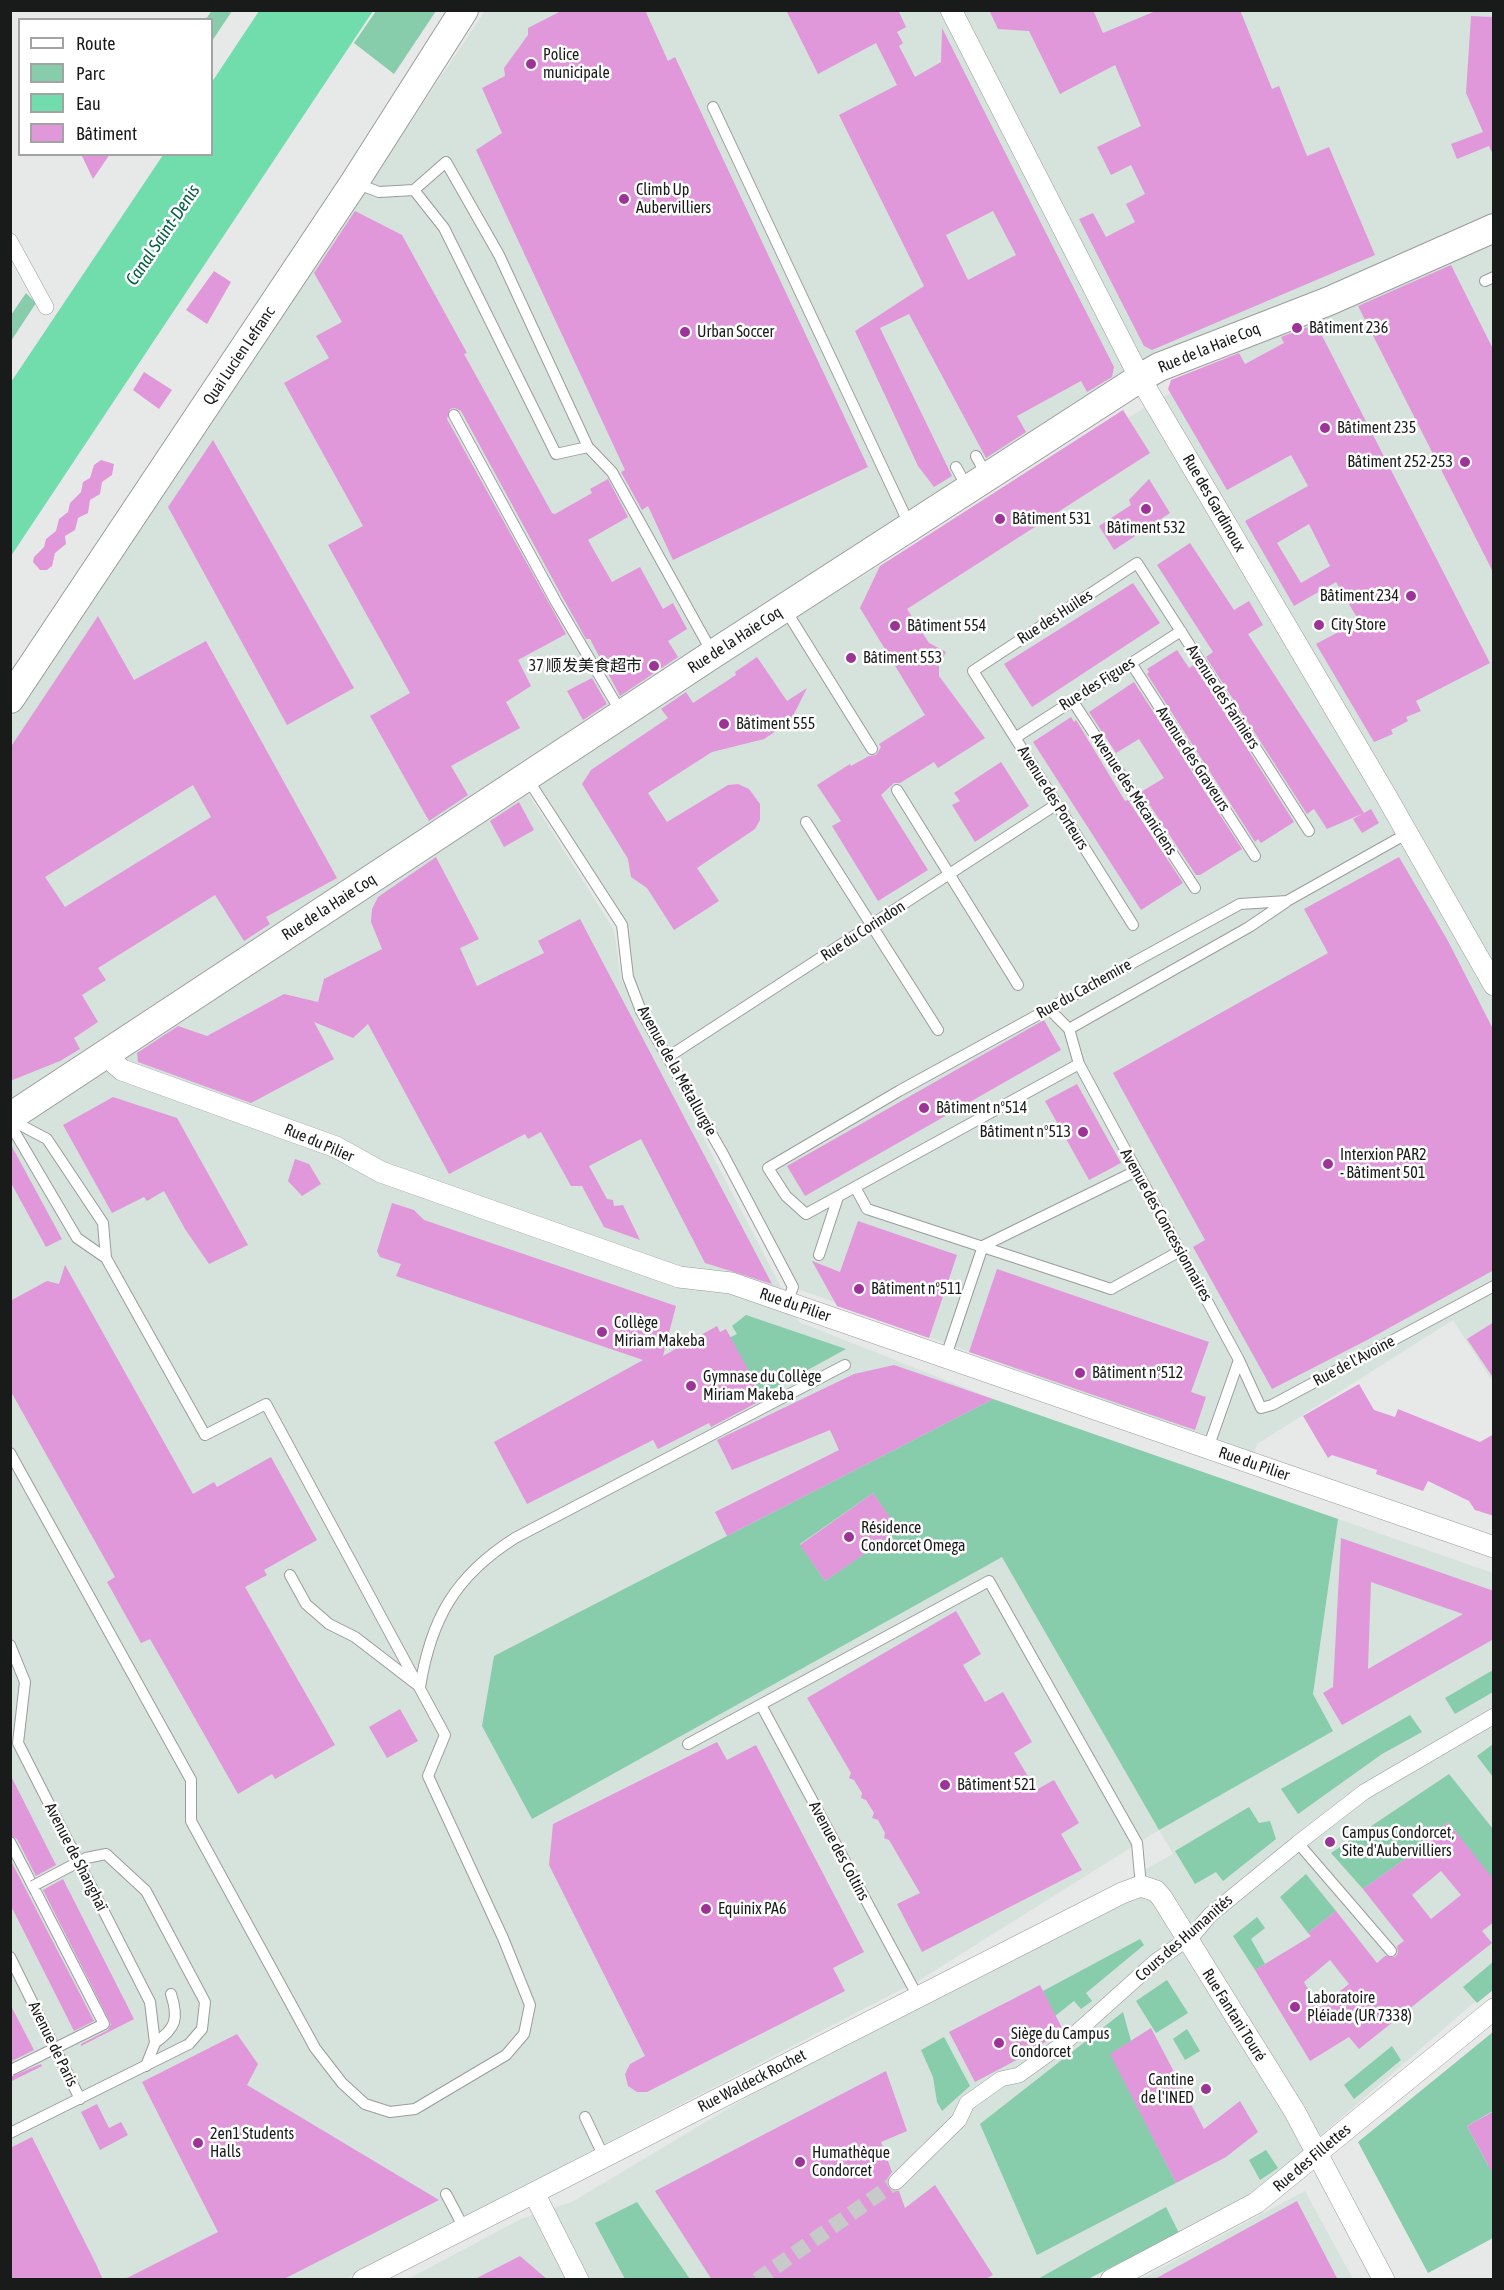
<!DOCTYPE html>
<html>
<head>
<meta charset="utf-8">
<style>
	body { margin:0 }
	#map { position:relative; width:1504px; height:2290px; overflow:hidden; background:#e6e9e7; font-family:"Asap Condensed",sans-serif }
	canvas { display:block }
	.frame { position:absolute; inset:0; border:12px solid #191a1a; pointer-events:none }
	.legend { position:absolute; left:18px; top:18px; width:195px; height:138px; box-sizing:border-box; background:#fff; border:2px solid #a3a3a3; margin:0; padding:8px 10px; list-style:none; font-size:18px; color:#191a1a }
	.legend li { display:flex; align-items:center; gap:12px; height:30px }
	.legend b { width:30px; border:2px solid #a3a3a3 }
</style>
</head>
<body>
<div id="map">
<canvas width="1504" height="2290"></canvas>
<div class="frame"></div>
<ul class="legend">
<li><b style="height:8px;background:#fff"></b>Route</li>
<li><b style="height:16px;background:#87ccab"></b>Parc</li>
<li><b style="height:16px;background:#71dcac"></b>Eau</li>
<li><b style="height:16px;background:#e198da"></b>Bâtiment</li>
</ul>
</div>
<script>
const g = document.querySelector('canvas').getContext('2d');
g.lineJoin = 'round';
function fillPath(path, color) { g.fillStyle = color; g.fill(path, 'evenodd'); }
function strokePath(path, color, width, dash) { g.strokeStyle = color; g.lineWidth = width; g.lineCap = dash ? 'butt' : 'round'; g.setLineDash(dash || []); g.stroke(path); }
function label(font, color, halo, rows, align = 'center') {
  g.font = font + ' "Asap Condensed","Noto Sans SC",sans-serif'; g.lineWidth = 5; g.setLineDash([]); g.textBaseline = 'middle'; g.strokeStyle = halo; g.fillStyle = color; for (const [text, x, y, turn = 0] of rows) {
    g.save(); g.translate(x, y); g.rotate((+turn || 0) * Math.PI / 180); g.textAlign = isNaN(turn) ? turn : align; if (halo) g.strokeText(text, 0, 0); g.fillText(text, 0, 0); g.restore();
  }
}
fillPath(new Path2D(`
	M485 11H1493V217L1124 377 890 524 512 768 614 930 621 979 799 1322 993 1399 1493 1573V1986L1252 2195 1088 2279H408L521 2219 572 2202 903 2004 1173 1854 1159 1830 921 1979 345 2279 11 2280V718Z
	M1493 229V1382L1453 1320 1257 1444 1253 1456 793 1287 628 977 622 925 526 777 1277 329Z
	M1305 2191 1353 2279 1139 2280Z`), '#d6e2dc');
fillPath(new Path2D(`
	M212 10 232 11 212 41V20L206 19Z
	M376 11H436L394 74 354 43Z
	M26 293 36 303 11 341V315Z
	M746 1315 846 1349 762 1395 727 1339 737 1334 732 1326Z
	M993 1399 1338 1519 1313 1694 1333 1731 1159 1830 1002 1557 532 1819 482 1726 494 1656ZM873 1493 898 1530 825 1581 800 1544Z
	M1493 1670V1692L1455 1714 1445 1698Z
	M1410 1715 1422 1732 1382 1754 1298 1814 1281 1789Z
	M1493 1744V1777L1477 1756Z
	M1449 1774 1493 1829V1880L1448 1822 1420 1844 1422 1847 1363 1889 1331 1853Z
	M1249 1807 1259 1823 1270 1821 1276 1839 1223 1881 1216 1872 1195 1884 1175 1851Z
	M1306 1874 1336 1911 1308 1933 1280 1897Z
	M1257 1917 1265 1928 1251 1939 1265 1964 1255 1970 1233 1936Z
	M1140 1939 1144 1945 1086 1993 1092 2001 1081 2009 1074 2001 1055 2016 1043 1991Z
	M1493 1962V1990L1477 2003 1463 1987Z
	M1167 1980 1188 2013 1156 2033 1136 2001Z
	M1123 2012 1131 2041 1111 2054 1176 2183 1037 2255 980 2124Z
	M1187 2029 1200 2051 1185 2060 1173 2039Z
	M1493 2032V2111L1467 2126 1488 2165 1493 2163V2238L1428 2273 1358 2142Z
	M944 2037 970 2086 942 2111 937 2102 933 2077 921 2050Z
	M1392 2046 1401 2060 1354 2099 1344 2085Z
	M1266 2150 1278 2168 1260 2180 1249 2160Z
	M637 2202 690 2279H625L595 2223Z
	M1166 2207 1179 2233 1088 2279 1036 2280Z`), '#87ccab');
fillPath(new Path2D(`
	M259 11H373L11 556V382L163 155 212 154V82Z`), '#71dcac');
fillPath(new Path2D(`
	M563 10H645L668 61 675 57 868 467 673 560 648 506 642 510 621 472 625 470 476 150 502 133 482 88 505 76 504 68 528 35V28Z
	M786 10H898L906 27 897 32 903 43 899 46 915 77 941 62 942 28 1114 367 1112 377 1087 392 1081 381 1017 416 1026 432 986 458 909 314 880 328 952 476 934 487 918 466 855 331 924 286 839 115 897 85 876 43 818 74ZM993 211 1016 255 968 280 946 235Z
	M989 10H1093L1103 33 1158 10H1240L1272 89 1279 86 1307 156 1329 147 1375 255 1152 350 1144 346 1079 219 1093 213 1106 237 1135 222 1126 204 1145 194 1131 165 1111 175 1097 147 1141 126 1115 65 1060 94 1029 31 998 29Z
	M1471 16 1494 17V157L1489 146 1457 159 1451 144 1483 132 1466 93Z
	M81 154H110L93 179Z
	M355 211 402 235 467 353 464 354 552 513 555 514 592 493 590 489 608 479 628 517 588 540 612 582 640 567 663 609 673 603 687 629 668 641 678 657 620 696 590 639H586L563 598 461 411 455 408 450 409 447 419 566 634 518 660 531 686 506 702 520 728 451 766 468 795 429 821 370 716 410 693 328 545 363 526 284 383 329 358 316 336 342 322 314 273Z
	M1451 265 1494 351V574L1358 306Z
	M214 271 231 282 207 324 186 310Z
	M1316 324 1490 663 1416 701 1421 711 1406 717 1408 721 1391 730 1393 734 1374 742 1316 644 1359 621 1336 582 1294 606 1245 521 1308 486 1291 455 1227 490 1168 389 1171 380 1239 353 1245 364 1284 343 1281 337ZM1309 524 1330 566 1301 583 1277 543Z
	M144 372 172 390 159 409 133 390Z
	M1123 410 1150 453 907 609 929 643 946 652 939 665V676L985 738 938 768 934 762 900 783H894L881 795 928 870 878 901 832 826 841 821 817 785 850 764 851 766 869 756 876 755 881 747 879 744 925 715 860 608 880 566Z
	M213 440 354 688 287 725 168 507Z
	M101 460 114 464 112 475 102 482 100 494 90 500 88 513 78 518 75 530 65 536 66 544 55 553 52 566 47 570H40L33 562 34 557 44 547 46 539 56 531 59 519 68 512 70 503 81 492 83 482 90 478 94 465Z
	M1149 479 1170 513 1114 550 1099 526 1131 505 1129 500Z
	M1190 543 1234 610 1249 601 1263 625 1248 634 1364 813 1327 829 1314 809 1307 814 1206 657 1213 652 1157 565Z
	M1133 583 1160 623 1032 707 1004 664Z
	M98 616 134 680 206 641 337 878 266 917 270 924 244 941 215 895 98 968 106 980 82 995 98 1022 74 1038 80 1049 60 1061 10 1081V748ZM193 785 211 817 65 907 45 877Z
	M1177 650 1189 668 1194 665 1294 822 1261 843 1258 839 1255 842 1147 674 1149 672 1147 669Z
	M757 657 787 701 807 688 790 722 764 739 712 752 648 793 667 822 728 785 738 784 749 789 760 804V820L755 829 697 868 719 901 674 930 647 888 631 877 628 859 582 784 591 770 668 718 661 709 686 692 693 703 736 675 735 672Z
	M592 678 607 704 583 720 567 691Z
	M1134 682 1242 849 1200 875H1196L1141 792 1164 778 1139 739 1116 753 1089 712Z
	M1071 717 1074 722 1076 720 1125 801 1128 800 1183 883 1141 910 1033 742Z
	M1001 762 1029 806 975 842 952 805 960 801 954 793Z
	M519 802 534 830 504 847 490 821Z
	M1371 809 1379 823 1362 833 1353 819Z
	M436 857 479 939 460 948 477 986 544 953 538 941 580 919 772 1284 705 1263 641 1139 589 1166 607 1199 613 1200 614 1206 623 1205 640 1240 604 1227 582 1186H571L541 1132 528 1139 525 1134 449 1174 368 1024 353 1038 314 1022 334 1059 251 1103 138 1062 137 1053 178 1026 207 1036 284 994 318 1002 324 979 382 949 371 922 372 909 378 897Z
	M1399 857 1448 941 1494 1031V1270L1369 1339 1272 1389 1193 1247 1205 1240 1113 1073 1328 953 1304 909Z
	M1044 1020 1061 1050 805 1196 787 1166Z
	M1077 1084 1121 1163 1089 1180 1045 1101Z
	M113 1097 177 1118 248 1245 209 1264 185 1229 164 1191 147 1201 144 1197 112 1213 63 1125Z
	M10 1143 62 1239 46 1247 10 1181Z
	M295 1159 309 1164 321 1184 302 1196 288 1181Z
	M392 1203 414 1210 424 1220 676 1306 663 1356 717 1326 720 1332 726 1329 764 1399 711 1427 709 1423 658 1449 653 1440 527 1504 494 1442 643 1360 396 1276 401 1264 380 1257 377 1251Z
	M858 1221 957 1255 929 1338 837 1306 812 1261 840 1272Z
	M65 1265 193 1494 214 1482 217 1487 271 1457 317 1540 264 1570 267 1575 245 1587 335 1745 275 1779 272 1774 238 1794 150 1639 141 1643 107 1582 115 1577 10 1390V1301L47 1281 59 1284Z
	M997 1269 1209 1342 1191 1392 1206 1397 1195 1430 969 1352Z
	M1494 1322V1379L1467 1339Z
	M894 1365 993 1399 727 1536 715 1512 839 1450 830 1430 732 1470 717 1440 854 1374Z
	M1359 1384 1374 1410 1395 1417 1398 1409 1480 1442 1494 1434V1516L1475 1510 1469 1501 1428 1481 1423 1491 1376 1474 1377 1470 1332 1455 1328 1458 1303 1416Z
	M873 1493 899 1530 825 1581 800 1545Z
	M1341 1538 1494 1591 1492 1640 1342 1725 1323 1693 1333 1687ZM1371 1582 1463 1614 1368 1669Z
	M956 1611 981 1654 963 1665 985 1702 1003 1692 1032 1742 1014 1753 1036 1790 1054 1780 1079 1823 1061 1834 1082 1870 922 1952 897 1904 920 1893 889 1840 884 1838 885 1833 878 1820 872 1818 874 1813 866 1800 861 1798 862 1793 854 1780 849 1778 851 1773 807 1698Z
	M400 1709 418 1741 387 1758 369 1727Z
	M717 1742 727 1760 756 1745 864 1952 833 1968 845 1991 647 2092H637L628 2086 625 2074 630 2064 645 2056 549 1865 553 1824Z
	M10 1774 56 1865 36 1876 17 1839 10 1835Z
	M1448 1822 1494 1880V1922L1482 1931 1492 1943 1359 2049 1349 2037 1310 2061 1255 1970 1311 1936 1308 1933 1336 1911 1377 1963 1385 1956 1395 1957 1398 1953 1397 1946 1404 1941 1363 1889 1422 1847 1420 1844ZM1441 1871 1461 1895 1431 1919 1412 1895ZM1330 1960 1349 1984 1319 2008 1304 1982Z
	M10 1859 94 2021 74 2031 10 1904Z
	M63 1879 134 2019 81 2046V2044L108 2030 111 2024 43 1890Z
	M1040 1985 1063 2030 1026 2055 975 2082 949 2032Z
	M10 2004 34 2050 10 2062Z
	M1151 2028 1204 2129 1240 2101 1258 2132 1226 2157 1176 2183 1110 2054Z
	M237 2034 258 2064 247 2085 439 2200 282 2280H123L218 2232 142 2082Z
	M41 2064 42 2066 10 2082V2077Z
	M886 2071 907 2131 881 2142 892 2172 887 2179V2185L893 2191H899L905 2208 935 2185 993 2275 984 2280H712L655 2191Z
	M97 2104 109 2128 121 2122 128 2135 100 2150 81 2112Z
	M1494 2111V2176L1467 2126Z
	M32 2137 96 2264 103 2280H10V2148Z
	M1297 2201 1338 2280H1153Z
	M520 2256 548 2280H473Z`), '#e198da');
strokePath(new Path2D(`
	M757 2280 896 2182`), '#c7cac8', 15, [15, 8]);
const service = new Path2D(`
	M713 107 910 526
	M355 183 379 192 414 190 446 162 499 255 588 447 612 472 713 654
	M414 190 444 228 556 454 588 447
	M1485 281 1494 277
	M454 415 556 602 622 714
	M976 456 987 476
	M956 467 968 489
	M785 609 872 749
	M1131 663 1255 856
	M1072 700 1195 888
	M1015 738 1181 631
	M527 778 622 925 628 977 641 1011 723 1154 793 1287 787 1303
	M897 790 1018 985
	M806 822 938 1030
	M1133 925 973 671 1137 563 1309 831
	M1049 1009 1069 1029 1079 1064 1239 1360 1208 1448
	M1069 1029 1249 927 1286 902
	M668 1057 1057 804
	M1079 1064 806 1214 786 1196 768 1168 899 1091 1240 904 1287 901 1408 833
	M10 1124 77 1238 106 1258 103 1223 47 1139 11 1120
	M855 1187 867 1209 1111 1289 1180 1251
	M819 1255 838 1197
	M946 1356 983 1246 1136 1171
	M1239 1360 1261 1408 1272 1405 1494 1286
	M10 1453 191 1780V1821L315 2048 342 2083 365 2104 390 2112 415 2109 506 2055 524 2034 530 2005 503 1938 428 1776 445 1735 266 1404 205 1435 106 1258
	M290 1575 306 1604 329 1624 355 1637 420 1687C431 1619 455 1576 515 1538L845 1365
	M10 1645 25 1682 18 1743 150 2002 155 2043 146 2066
	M761 1705 918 1997
	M688 1744 989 1581 1137 1843 1141 1886
	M10 1842 36 1892
	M1298 1843 1391 1951
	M10 1957 80 2099
	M155 2043C176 2028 179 2019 171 1994
	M585 2117 604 2157
	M10 2133 189 2044
	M446 2194 464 2228`);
const pedestrian = new Path2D(`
	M10 241 46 307
	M896 2182 959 2120 967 2103 1001 2079 1019 2075 1069 2039 1155 1962 1194 1934 1210 1915 1298 1843 1364 1792 1494 1716`);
const minor = new Path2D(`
	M951 10 1140 378 1385 794 1494 985
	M104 1054 122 1070 336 1147 381 1172 679 1277 731 1283 1494 1547
	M534 2193 578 2280
	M363 2280 1122 1893 1141 1886 1156 1891 1162 1898 1295 2112 1384 2280
	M1111 2280 1256 2203 1494 2009`);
const secondary = new Path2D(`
	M10 699 354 183 464 10
	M10 1117 713 654 1140 378 1159 367 1329 301 1494 228`);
strokePath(service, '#9a9d9b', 12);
strokePath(pedestrian, '#9a9d9b', 16);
strokePath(minor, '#9a9d9b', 22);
strokePath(secondary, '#9a9d9b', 30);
strokePath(service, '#fff', 10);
strokePath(pedestrian, '#fff', 15);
strokePath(minor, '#fff', 21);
strokePath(secondary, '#fff', 28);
const serviceBridge = new Path2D(`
	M33 1886 86 1858 106 1854 146 1891 205 2002 202 2029 189 2044
	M11 2070 104 2024 37 1894`);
strokePath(serviceBridge, '#9a9d9b', 12, []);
strokePath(serviceBridge, '#fff', 10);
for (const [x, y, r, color] of [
	[531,64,6,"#9c3396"],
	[624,199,6,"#9c3396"],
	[1297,328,6,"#9c3396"],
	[685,332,6,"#9c3396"],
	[1325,428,6,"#9c3396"],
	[1465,462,6,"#9c3396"],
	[1146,509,6,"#9c3396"],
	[1000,519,6,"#9c3396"],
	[1411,596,6,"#9c3396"],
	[1319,625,6,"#9c3396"],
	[895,626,6,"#9c3396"],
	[851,658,6,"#9c3396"],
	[654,666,6,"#9c3396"],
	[724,724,6,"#9c3396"],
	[924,1108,6,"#9c3396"],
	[1083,1132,6,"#9c3396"],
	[1328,1164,6,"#9c3396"],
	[859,1289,6,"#9c3396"],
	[602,1332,6,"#9c3396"],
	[1080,1373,6,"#9c3396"],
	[691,1386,6,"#9c3396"],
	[849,1537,6,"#9c3396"],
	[945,1785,6,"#9c3396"],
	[1330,1842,6,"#9c3396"],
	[706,1909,6,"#9c3396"],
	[1295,2007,6,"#9c3396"],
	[999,2043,6,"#9c3396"],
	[1206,2089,6,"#9c3396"],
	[198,2143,6,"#9c3396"],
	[800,2162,6,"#9c3396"]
]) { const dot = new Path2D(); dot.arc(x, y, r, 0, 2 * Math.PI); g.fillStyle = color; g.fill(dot); strokePath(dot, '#fff', 2); }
label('16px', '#191a1a', '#fff', [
	["Police",543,55],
	["municipale",543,73],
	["Climb Up",636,190],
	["Aubervilliers",636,208],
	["Bâtiment 236",1309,328],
	["Urban Soccer",697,332],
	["Bâtiment 235",1337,428],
	["Bâtiment 252-253",1453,462,"right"],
	["Bâtiment 531",1012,519],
	["Bâtiment 532",1146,528,"center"],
	["Bâtiment 234",1399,596,"right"],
	["City Store",1331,625],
	["Bâtiment 554",907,626],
	["Bâtiment 553",863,658],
	["37 顺发美食超市",642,666,"right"],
	["Bâtiment 555",736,724],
	["Bâtiment n°514",936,1108],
	["Bâtiment n°513",1071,1132,"right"],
	["Interxion PAR2",1340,1155],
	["- Bâtiment 501",1340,1173],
	["Bâtiment n°511",871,1289],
	["Collège",614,1323],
	["Miriam Makeba",614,1341],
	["Bâtiment n°512",1092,1373],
	["Gymnase du Collège",703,1377],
	["Miriam Makeba",703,1395],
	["Résidence",861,1528],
	["Condorcet Omega",861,1546],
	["Bâtiment 521",957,1785],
	["Campus Condorcet,",1342,1833],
	["Site d'Aubervilliers",1342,1851],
	["Equinix PA6",718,1909],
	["Laboratoire",1307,1998],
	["Pléiade (UR 7338)",1307,2016],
	["Siège du Campus",1011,2034],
	["Condorcet",1011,2052],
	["Cantine",1194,2080,"right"],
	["de l'INED",1194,2098,"right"],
	["2en1 Students",210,2134],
	["Halls",210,2152],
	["Humathèque",812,2153],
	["Condorcet",812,2171]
], 'left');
label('16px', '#191a1a', '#fff', [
	["Rue de la Haie Coq",1209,348,-22],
	["Quai Lucien Lefranc",239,356,-56],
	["Rue des Gardinoux",1214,503,60],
	["Rue des Huiles",1055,617,-33],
	["Rue de la Haie Coq",735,640,-33],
	["Rue des Figues",1097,684,-32],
	["Avenue des Fariniers",1223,697,57],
	["Avenue des Graveurs",1193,759,57],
	["Avenue des Mécaniciens",1134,794,57],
	["Avenue des Porteurs",1053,798,58],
	["Rue de la Haie Coq",329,907,-33],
	["Rue du Corindon",863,931,-33],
	["Rue du Cachemire",1084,989,-29],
	["Avenue de la Métallurgie",677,1071,61],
	["Rue du Pilier",319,1143,23],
	["Avenue des Concessionnaires",1166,1225,61],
	["Rue du Pilier",795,1305,19],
	["Rue de l'Avoine",1354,1361,-28],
	["Rue du Pilier",1254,1464,19],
	["Avenue des Coltins",839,1851,62],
	["Avenue de Shanghaï",76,1857,63],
	["Cours des Humanités",1184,1938,-41],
	["Rue Fantani Touré",1234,2015,58],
	["Avenue de Paris",53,2044,64],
	["Rue Waldeck Rochet",752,2081,-27],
	["Rue des Fillettes",1312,2158,-40]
]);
label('italic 18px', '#075f41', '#fff', [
	["Canal Saint-Denis",163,235,-56]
]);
</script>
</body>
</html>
